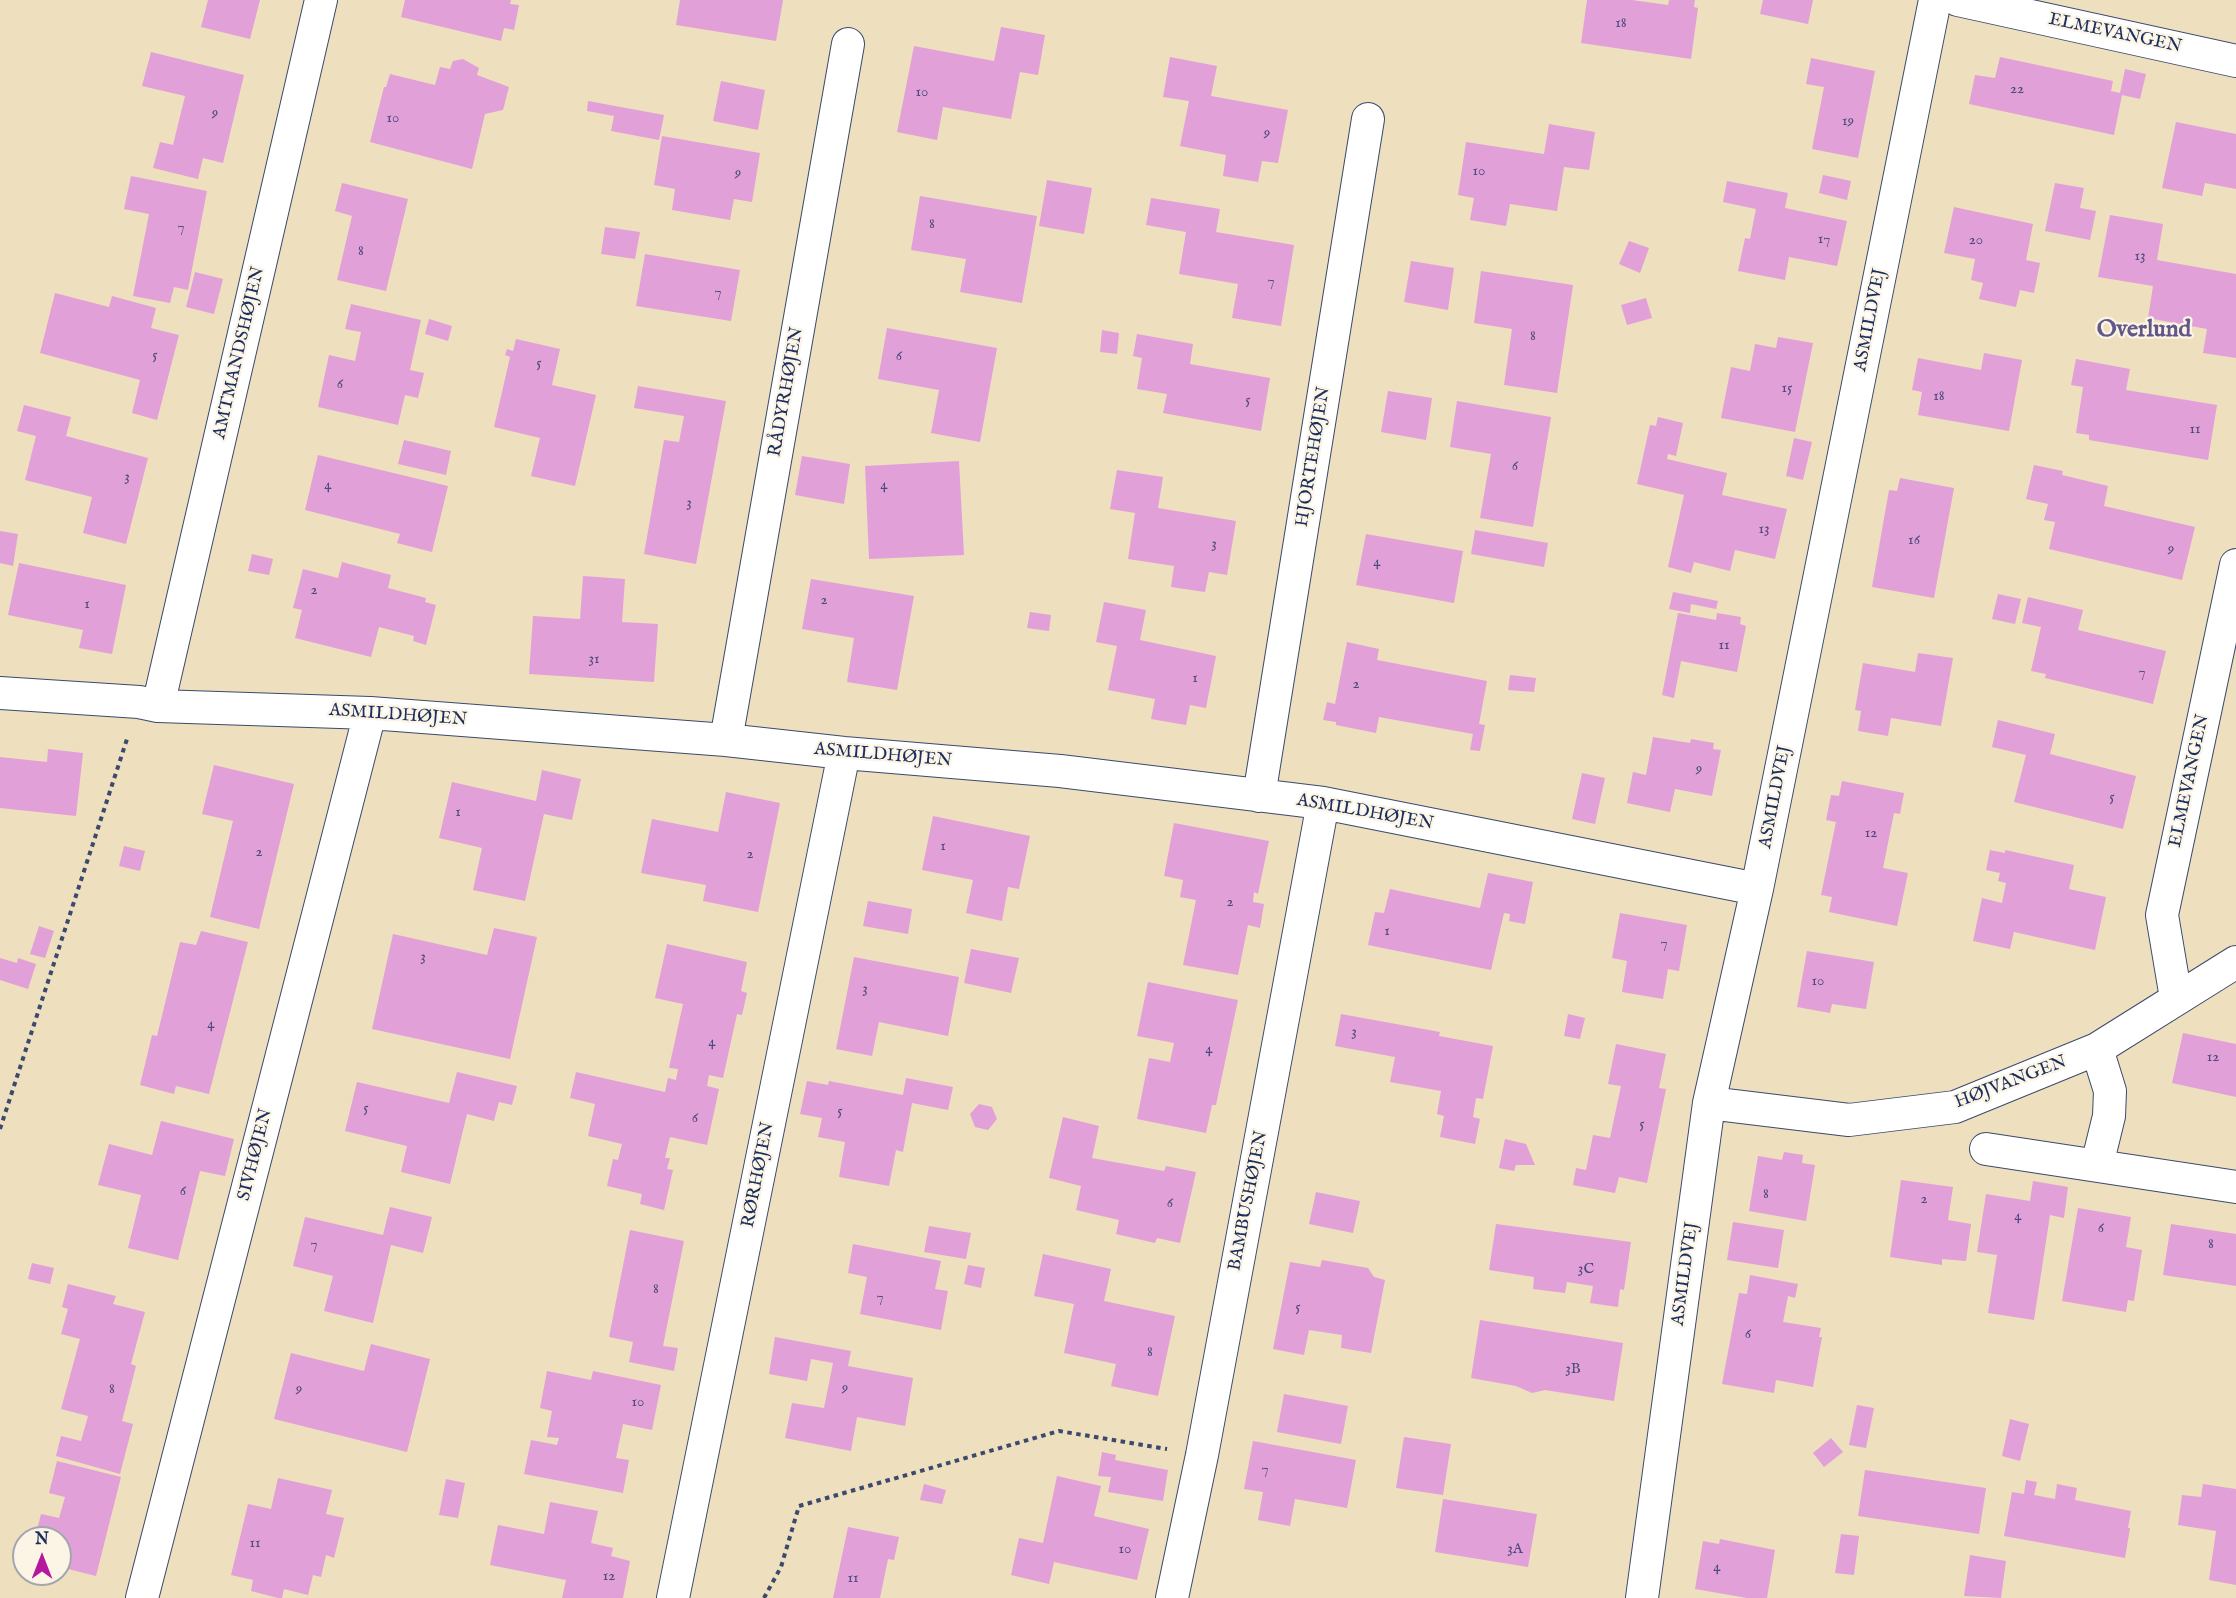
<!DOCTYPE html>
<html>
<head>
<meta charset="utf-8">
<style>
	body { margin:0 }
	#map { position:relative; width:2236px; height:1598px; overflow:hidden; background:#eedfbe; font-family:"IM FELL English",serif }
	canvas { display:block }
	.north { position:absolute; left:12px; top:1526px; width:60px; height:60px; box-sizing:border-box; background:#fcf5e5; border:2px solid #a2a6af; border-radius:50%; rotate:0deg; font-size:16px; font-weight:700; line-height:24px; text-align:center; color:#1b2f5e }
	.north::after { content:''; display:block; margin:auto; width:21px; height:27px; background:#b5179e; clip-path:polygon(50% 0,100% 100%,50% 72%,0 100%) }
</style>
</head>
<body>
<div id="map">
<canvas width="2236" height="1598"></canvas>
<div class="north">N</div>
</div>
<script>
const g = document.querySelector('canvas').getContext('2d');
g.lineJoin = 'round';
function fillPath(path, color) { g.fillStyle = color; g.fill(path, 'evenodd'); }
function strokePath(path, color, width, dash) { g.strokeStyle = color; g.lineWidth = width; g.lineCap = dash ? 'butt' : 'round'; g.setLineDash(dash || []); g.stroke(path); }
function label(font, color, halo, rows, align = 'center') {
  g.font = font + ' "IM FELL English",serif'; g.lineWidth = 4.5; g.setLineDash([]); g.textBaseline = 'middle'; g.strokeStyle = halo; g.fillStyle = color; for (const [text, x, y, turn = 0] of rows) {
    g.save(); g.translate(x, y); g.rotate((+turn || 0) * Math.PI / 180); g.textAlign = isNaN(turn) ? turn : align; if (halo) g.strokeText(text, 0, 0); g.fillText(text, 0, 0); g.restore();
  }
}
fillPath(new Path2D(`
	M208 0H260L250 39 201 27Z
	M405 0H511L510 4 519 5 514 30 504 28 501 41 401 17Z
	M680 0H783L776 41 676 25Z
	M1587 0H1632L1668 5 1669 0H1695L1694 7 1698 8 1691 59 1581 43Z
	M1763 0H1813L1808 24 1760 14Z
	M1001 27 1045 35 1038 75 1020 72 1011 119 943 107 937 140 897 132 914 46 994 61Z
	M151 52 244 75 223 163 203 158 198 179 153 168 160 142 173 145 185 96 142 86Z
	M1170 57 1217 66 1211 96 1288 110 1278 163 1262 161 1258 182 1223 176 1226 155 1180 146 1189 101 1163 97Z
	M2000 57 2113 81 2111 91 2120 93 2125 69 2146 74 2140 99 2122 95 2114 135 1969 104 1975 75 1995 78Z
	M1811 58 1875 71 1858 158 1812 149 1824 87 1806 84Z
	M463 59 479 68 477 75 509 87 503 110 485 114 472 169 370 142 384 87H386L390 74 435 85 440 67 450 69 453 61Z
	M721 81 765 90 758 130 713 121Z
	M588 101 664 115 659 140 611 131 614 116 587 111Z
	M2176 122 2236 134V189L2205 183 2202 196 2162 188Z
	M1549 124 1595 132 1589 170 1564 167 1557 211 1510 204 1506 226 1470 220 1474 198 1458 195 1466 142 1544 154Z
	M662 136 760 153 752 202 734 199 730 220 672 210 675 189 654 185Z
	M1823 175 1851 181 1847 200 1819 193Z
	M131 176 207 191 188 290 174 287 170 303 133 296 149 214 124 209Z
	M1047 180 1092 188 1084 234 1039 226Z
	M1727 181 1788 193 1785 208 1847 221 1837 266 1789 257 1785 280 1738 271 1745 238 1750 239 1756 209 1723 202Z
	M342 183 408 199 386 291 337 280 352 216 335 211Z
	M2055 183 2084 188 2080 208 2096 211 2090 240 2045 231Z
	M920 196 1037 216 1022 303 960 292 966 259 911 250Z
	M1151 198 1220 209 1216 232 1294 245 1281 326 1232 318 1238 284 1179 274 1186 232 1146 225Z
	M1954 207 2033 224 2026 260 2040 263 2034 293 2020 290 2016 307 1979 299 1983 283 1971 280 1975 259 1944 253Z
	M2110 215 2163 224 2157 260 2236 274V358L2203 353 2207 329 2148 318 2153 286 2098 277Z
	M605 227 640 232 635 259 601 254Z
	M1629 241 1649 248 1640 273 1619 264Z
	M645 254 740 270 731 321 636 306Z
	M1411 261 1454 268 1448 310 1404 302Z
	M1481 271 1573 285 1557 393 1504 385 1512 329 1474 323Z
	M195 272 223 279 214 314 186 307Z
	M55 293 109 307 112 296 156 308 151 328 179 335 157 420 132 413 140 380 40 353Z
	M1646 298 1652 318 1627 325 1621 305Z
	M351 304 421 320 410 370 424 373 418 398 405 395 398 425 318 407 329 355 355 361 361 332 345 329Z
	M429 319 452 326 448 341 425 334Z
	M887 328 997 348 980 442 931 433 939 390 878 379Z
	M1102 330 1119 333 1117 354 1100 352Z
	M1137 334 1193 344 1190 364 1270 378 1261 431 1163 413 1167 394 1137 389 1142 358 1133 356Z
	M1778 337 1813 343 1795 432 1721 418 1731 367 1750 371 1755 344 1776 348Z
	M516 339 560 349 552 385 596 395 575 486 531 476 540 438 494 427 510 357 505 355 507 349 513 351Z
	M1984 353 2022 360 2009 431 1918 415 1922 392 1912 390 1918 358 1981 370Z
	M2076 359 2130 369 2126 390 2217 405 2208 460 2089 440V435L2076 433 2083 387 2071 385Z
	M638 386 726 401 696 564 644 554 664 440 679 442 684 416 634 408Z
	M1388 391 1432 398 1426 440 1381 432Z
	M1457 401 1551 417 1533 527 1480 518 1491 454 1450 447Z
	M24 405 71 417 66 436 148 458 126 544 83 533 92 497 25 480 36 436 17 431Z
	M1658 417 1683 423 1676 456 1668 454 1667 459 1727 473 1722 495 1787 509 1775 559 1735 550 1730 571 1694 562 1691 573 1668 567 1684 495 1637 484 1650 425 1656 426Z
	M1794 438 1812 442 1803 480 1786 476Z
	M404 440 451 451 446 475 398 464Z
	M318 455 448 486 432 552 397 543 400 534 305 510Z
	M802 456 850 464 844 504 795 495Z
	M959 461 964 555 869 559 865 466Z
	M2034 465 2063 471 2062 475 2108 486 2104 506 2195 527 2182 580 2049 549 2055 522 2044 520 2048 504 2026 499Z
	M1117 470 1163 477 1158 508 1236 521 1227 575 1209 572 1205 592 1171 587 1174 566 1128 559 1135 513 1110 509Z
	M1900 478 1954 488 1934 598 1872 587 1889 490 1897 491Z
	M1475 530 1548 543 1544 567 1471 554Z
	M0 531 18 534 13 566 0 563Z
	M1366 534 1463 551 1454 603 1356 585Z
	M252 554 273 559 269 575 248 571Z
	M342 562 391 575 388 588 426 598 425 602 436 605 426 645 413 641 414 636 379 627 371 657 295 638 302 610 293 608 303 569 338 578Z
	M19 563 126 585 112 654 79 648 83 630 8 615Z
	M583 576 625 579 622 622 658 624 654 682 529 674 533 616 580 619Z
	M811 579 914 596 897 690 847 682 854 638 802 629Z
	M1673 592 1718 601 1716 609 1691 604 1690 613 1669 609Z
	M1998 594 2021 599 2015 624 1992 619Z
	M2028 597 2083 610 2078 630 2166 651 2153 704 2045 678 2046 674 2031 671 2041 627 2022 623Z
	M1104 602 1146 610 1140 640 1216 656 1206 708 1190 705 1186 725 1151 719 1155 699 1108 690 1117 646 1096 642Z
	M1030 612 1051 615 1049 631 1027 628Z
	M1678 613 1716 620 1717 613 1741 617 1740 624 1746 626 1737 672 1681 661 1674 698 1662 695Z
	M1347 642 1379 649 1377 660 1487 681 1479 724 1485 725 1480 751 1470 750 1473 734 1379 717 1376 733 1336 725V722L1323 720 1327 702 1335 704Z
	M1918 653 1953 658 1941 726 1891 718 1888 736 1858 731 1861 711 1855 710 1863 663 1915 672Z
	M1510 675 1536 678 1534 692 1508 690Z
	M1998 720 2055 734 2050 754 2136 776 2123 829 2014 802 2026 755 1992 747Z
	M1653 737 1690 743 1691 739 1714 743 1713 749 1721 750 1712 796 1675 789 1670 812 1627 803 1633 772 1646 775Z
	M48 749 83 753 76 816 0 808V757L47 762Z
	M214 765 294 784 259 929 210 917 233 821 202 814Z
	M542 770 581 779 572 820 544 814 525 901 473 890 482 848 439 838 452 782 536 801Z
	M1582 773 1605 778 1595 824 1572 819Z
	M1842 781 1904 793 1900 814 1894 813 1883 868 1908 873 1897 926 1829 912 1832 897 1821 895 1836 822 1826 820 1831 795 1839 796Z
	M726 792 780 803 758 912 703 901 706 885 641 873 652 819 718 832Z
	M933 816 1030 836 1019 889 1008 887 1002 921 966 913 973 880 922 870Z
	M1174 823 1269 841 1258 894 1254 892 1253 902 1264 904 1260 928 1248 925 1238 975 1183 965 1196 900 1180 897 1183 880 1164 876Z
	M124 846 145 851 140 871 119 866Z
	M1990 850 2005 853V850L2074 865 2069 889 2106 897 2095 950 2014 932 2010 949 1973 941 1982 898 2002 903 2006 883 1998 881 2000 873 1986 870Z
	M1488 873 1533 882 1525 924 1509 921 1510 914 1504 913 1491 970 1368 945 1375 912 1384 913 1390 889 1480 908Z
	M868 901 912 909 908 934 863 926Z
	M1620 913 1687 925 1679 971 1668 969 1663 999 1622 992 1627 961 1612 958Z
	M39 926 54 931 45 958 30 954Z
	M494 928 537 937 510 1059 372 1029 393 934 487 955Z
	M201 931 248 942 209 1094 176 1086 174 1094 140 1085 152 1035 157 1036 180 942 196 945Z
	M667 944 747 962 741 991 747 993 742 1015 737 1014 723 1078 709 1075 707 1086 719 1089 707 1145 670 1137 665 1158H670L667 1169 673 1170 664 1210 640 1204 642 1194 607 1186 613 1159 618 1160 622 1144 588 1136 595 1104 570 1098 576 1072 665 1092 668 1078 676 1080 678 1069 669 1068 683 1004 655 998Z
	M971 949 1019 958 1011 993 964 983Z
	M1807 951 1874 962 1866 1009 1832 1004 1830 1013 1797 1007Z
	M854 957 959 977 948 1036 879 1022 872 1056 836 1049Z
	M0 958 17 963 18 958 36 964 28 989 0 980Z
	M1148 982 1238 1000 1216 1105H1212L1206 1133 1137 1119 1149 1058 1170 1062 1174 1043 1137 1036Z
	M1341 1014 1440 1032 1439 1036 1493 1046 1483 1099 1476 1098 1473 1117 1480 1119 1475 1144 1440 1137 1444 1116 1437 1114 1441 1091 1390 1082 1395 1057 1335 1046Z
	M1568 1014 1585 1018 1580 1039 1564 1036Z
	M2183 1033 2236 1044V1097L2172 1083Z
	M1616 1044 1666 1054 1659 1088 1666 1089 1647 1183 1619 1177 1615 1193 1573 1185 1576 1168 1586 1170 1593 1135 1610 1138 1621 1086 1608 1084Z
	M457 1072 517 1086 512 1105 499 1102 494 1121 467 1114 450 1184 401 1172 407 1146 345 1131 357 1082 449 1103Z
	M906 1078 953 1087 948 1110 912 1103 903 1152 896 1150 889 1186 839 1177 845 1142 818 1137 822 1118 800 1114 807 1081 828 1085 829 1081 903 1095Z
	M979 1104 992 1107 997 1119 988 1130 975 1127 970 1114Z
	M1063 1117 1099 1126 1092 1158 1164 1171 1166 1166 1196 1172 1180 1243 1157 1238 1155 1243 1116 1234 1119 1220 1076 1210 1081 1186 1049 1178Z
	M161 1121 234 1139 225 1176 200 1171 178 1260 128 1248 141 1195 98 1185 109 1144 152 1155Z
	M1505 1139 1526 1144 1535 1165H1516L1514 1171 1499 1168Z
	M1784 1152 1803 1155 1802 1163 1815 1165 1806 1221 1749 1211 1758 1156 1782 1160Z
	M1901 1180 1953 1187 1948 1220 1971 1224 1966 1261 1942 1259V1265L1890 1257Z
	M2033 1181 2068 1187 2064 1218 2050 1215 2034 1320 1988 1313 1997 1255 1977 1252 1986 1194 2030 1201Z
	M1316 1192 1360 1201 1353 1233 1309 1224Z
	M390 1207 432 1217 423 1253 391 1245 373 1323 324 1311 333 1276 293 1266 305 1217 383 1235Z
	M2078 1208 2131 1217 2126 1247 2142 1250 2134 1301 2128 1300 2126 1312 2062 1301Z
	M1733 1222 1784 1230 1778 1268 1727 1260Z
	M1496 1224 1631 1242 1624 1290 1620 1289 1618 1307 1590 1303 1593 1286 1567 1282 1565 1293 1533 1289 1534 1277 1489 1270Z
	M2171 1224 2236 1234V1286L2163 1275Z
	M929 1226 971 1233 966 1259 924 1252Z
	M630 1230 684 1241 663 1346 678 1348 674 1371 629 1362 633 1342 609 1337Z
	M853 1244 941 1261 935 1289 948 1291 941 1330 860 1314 867 1277 848 1273Z
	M1043 1254 1111 1269 1104 1301 1175 1316 1158 1396 1111 1386 1116 1364 1064 1353 1074 1304 1034 1296Z
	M1322 1260 1368 1268 1374 1277 1385 1280 1371 1353 1341 1348 1342 1335 1309 1330 1304 1355 1273 1349 1290 1262 1320 1267Z
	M32 1263 54 1268 50 1284 28 1279Z
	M968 1265 985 1268 981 1288 964 1284Z
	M1750 1275 1798 1284 1795 1298 1788 1296 1783 1322 1821 1328 1819 1337H1822L1813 1387 1776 1380 1774 1393 1722 1384 1739 1293 1747 1294Z
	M68 1284 116 1296 113 1304 145 1312 131 1364 136 1366 122 1421 133 1424 120 1474 56 1456 61 1436 81 1441 88 1416 61 1409 80 1339 61 1334 68 1309 62 1307Z
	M1480 1320 1623 1343 1614 1401 1545 1390 1532 1393 1516 1386 1471 1378Z
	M775 1337 851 1351 848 1366 913 1378 905 1426 857 1417 851 1451 785 1438 792 1403 824 1408 833 1363 811 1359 807 1381 769 1374Z
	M371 1344 430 1359 407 1452 274 1419 291 1353 364 1371Z
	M547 1371 591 1380 593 1371 661 1385 652 1430 623 1424 616 1458 629 1460 623 1493 524 1474 531 1440 557 1445 559 1438 547 1437 552 1411 540 1408Z
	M1284 1394 1348 1406 1341 1444 1277 1432Z
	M1857 1405 1874 1408 1866 1448 1849 1445Z
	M2010 1419 2029 1424 2020 1461 2002 1456Z
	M1404 1437 1451 1444 1443 1495 1396 1488Z
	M1831 1438 1843 1452 1824 1467 1813 1453Z
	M1253 1441 1356 1460 1347 1508 1295 1499 1290 1526 1258 1520 1263 1492 1244 1489Z
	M1102 1452 1116 1455 1115 1460 1168 1470 1163 1501 1108 1492 1111 1477 1098 1476Z
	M57 1461 121 1477 96 1576 60 1567V1538H35L41 1514 59 1518 65 1497 49 1493Z
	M1865 1470 1986 1488 1979 1534 1858 1516Z
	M1057 1476 1101 1486 1094 1516 1149 1529 1137 1580 1054 1562 1049 1584 1011 1575 1019 1538 1043 1543Z
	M278 1478 332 1490 326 1514 344 1518 334 1558 326 1555 321 1577 313 1575 308 1595 284 1589 282 1598H278L251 1591 253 1580 231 1575 248 1504 271 1509Z
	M446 1479 465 1483 458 1518 439 1515Z
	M2026 1480 2037 1482 2034 1495 2055 1499 2057 1484 2077 1488 2075 1500 2131 1511 2128 1528H2130L2125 1558 2004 1536 2012 1492 2024 1494Z
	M924 1484 946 1490 942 1504 920 1500Z
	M2203 1484 2236 1489V1585L2209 1580 2216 1531 2178 1525 2182 1495 2201 1497Z
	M1443 1499 1537 1514 1528 1567 1435 1552Z
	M550 1502 598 1511 591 1543 613 1548 611 1556 630 1561 623 1598H562L566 1580 490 1565 498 1525 544 1534Z
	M848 1527 899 1537 894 1560 888 1559 880 1598H833Z
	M1841 1534 1859 1536 1854 1575 1835 1573Z
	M1720 1539 1775 1550 1767 1598H1747L1695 1589 1703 1541 1719 1544Z
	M1970 1555 2006 1561 2001 1598 1964 1596Z`), '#e2a0d9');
const street = new Path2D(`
	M1958 0 2236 61
	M0 693 139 702 158 706 370 713 726 740 844 753 1060 771 1323 803 1757 889
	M158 706 321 0
	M726 740 848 44
	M1259 796 1368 119
	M2176 998 2162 915 2236 565
	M1709 1103 1849 1120 1955 1107 2097 1049 2236 962
	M1986 1149 2236 1187
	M2097 1165 2109 1116 2110 1091 2097 1049
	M142 1598 370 713
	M673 1598 844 753
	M1172 1598 1202 1455 1323 803
	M1642 1598 1709 1103 1757 889 1935 0`);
strokePath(street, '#3b496c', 34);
strokePath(new Path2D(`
	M0 1129 128 736
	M764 1598 781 1567 799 1506 1059 1431 1167 1449`), '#3b496c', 4, [4.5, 4.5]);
strokePath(street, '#fff', 32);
label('15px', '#4d4b7d', null, [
	["18",1621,24],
	["22",2017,90],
	["10",922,93],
	["9",215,114],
	["10",393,119],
	["19",1848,122],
	["9",1267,134],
	["10",1479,172],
	["9",738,174],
	["8",932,225],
	["7",181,228],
	["17",1824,240],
	["20",1976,241],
	["8",361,252],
	["13",2140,257],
	["7",1271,282],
	["7",718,293],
	["8",1533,337],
	["5",155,356],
	["6",899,357],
	["5",539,364],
	["6",340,385],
	["15",1787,389],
	["18",1939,397],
	["5",1248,401],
	["11",2195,430],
	["6",1515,467],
	["3",127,478],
	["4",328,486],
	["4",884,486],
	["3",689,504],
	["13",1764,530],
	["16",1914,541],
	["3",1214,545],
	["9",2171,550],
	["4",1377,563],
	["2",314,591],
	["2",824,601],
	["1",87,605],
	["11",1724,646],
	["31",594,660],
	["7",2142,673],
	["1",1195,679],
	["2",1356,685],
	["9",1699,770],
	["5",2112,798],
	["1",458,813],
	["12",1871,834],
	["1",943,847],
	["2",259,853],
	["2",750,855],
	["2",1230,903],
	["1",1387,932],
	["7",1664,944],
	["3",423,958],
	["10",1818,982],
	["3",865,990],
	["4",211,1025],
	["3",1354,1033],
	["4",712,1043],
	["4",1209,1050],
	["12",2213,1058],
	["5",366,1109],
	["5",840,1112],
	["6",695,1119],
	["5",1642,1125],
	["6",183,1192],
	["8",1766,1195],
	["2",1924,1200],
	["6",1170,1204],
	["4",2018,1217],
	["6",2101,1229],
	["7",314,1245],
	["8",2211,1245],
	["3C",1586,1270],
	["8",656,1290],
	["7",880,1298],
	["5",1298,1308],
	["6",1748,1335],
	["8",1150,1353],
	["3B",1573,1370],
	["9",845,1389],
	["8",112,1390],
	["9",299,1390],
	["10",638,1403],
	["7",1265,1470],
	["11",255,1544],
	["10",1125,1550],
	["3A",1515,1550],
	["4",1717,1568],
	["12",609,1577],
	["11",853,1579]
]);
label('18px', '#1b2f5e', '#fcf5e5', [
	["ELMEVANGEN",2115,34,12],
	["ASMILDVEJ",1871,320,-79],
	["AMTMANDSHØJEN",240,353,-77],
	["RÅDYRHØJEN",787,392,-80],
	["HJORTEHØJEN",1314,457,-81],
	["ASMILDHØJEN",398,716,4],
	["ASMILDHØJEN",883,756,5],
	["ELMEVANGEN",2190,781,-78],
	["ASMILDVEJ",1776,797,-79],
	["ASMILDHØJEN",1365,813,10],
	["HØJVANGEN",2011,1083,-21],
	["SIVHØJEN",256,1155,-76],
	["RØRHØJEN",759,1175,-79],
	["BAMBUSHØJEN",1249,1201,-79],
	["ASMILDVEJ",1686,1274,-82]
]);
label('bold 24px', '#615789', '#fcf5e5', [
	["Overlund",2144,331]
]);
</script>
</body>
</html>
